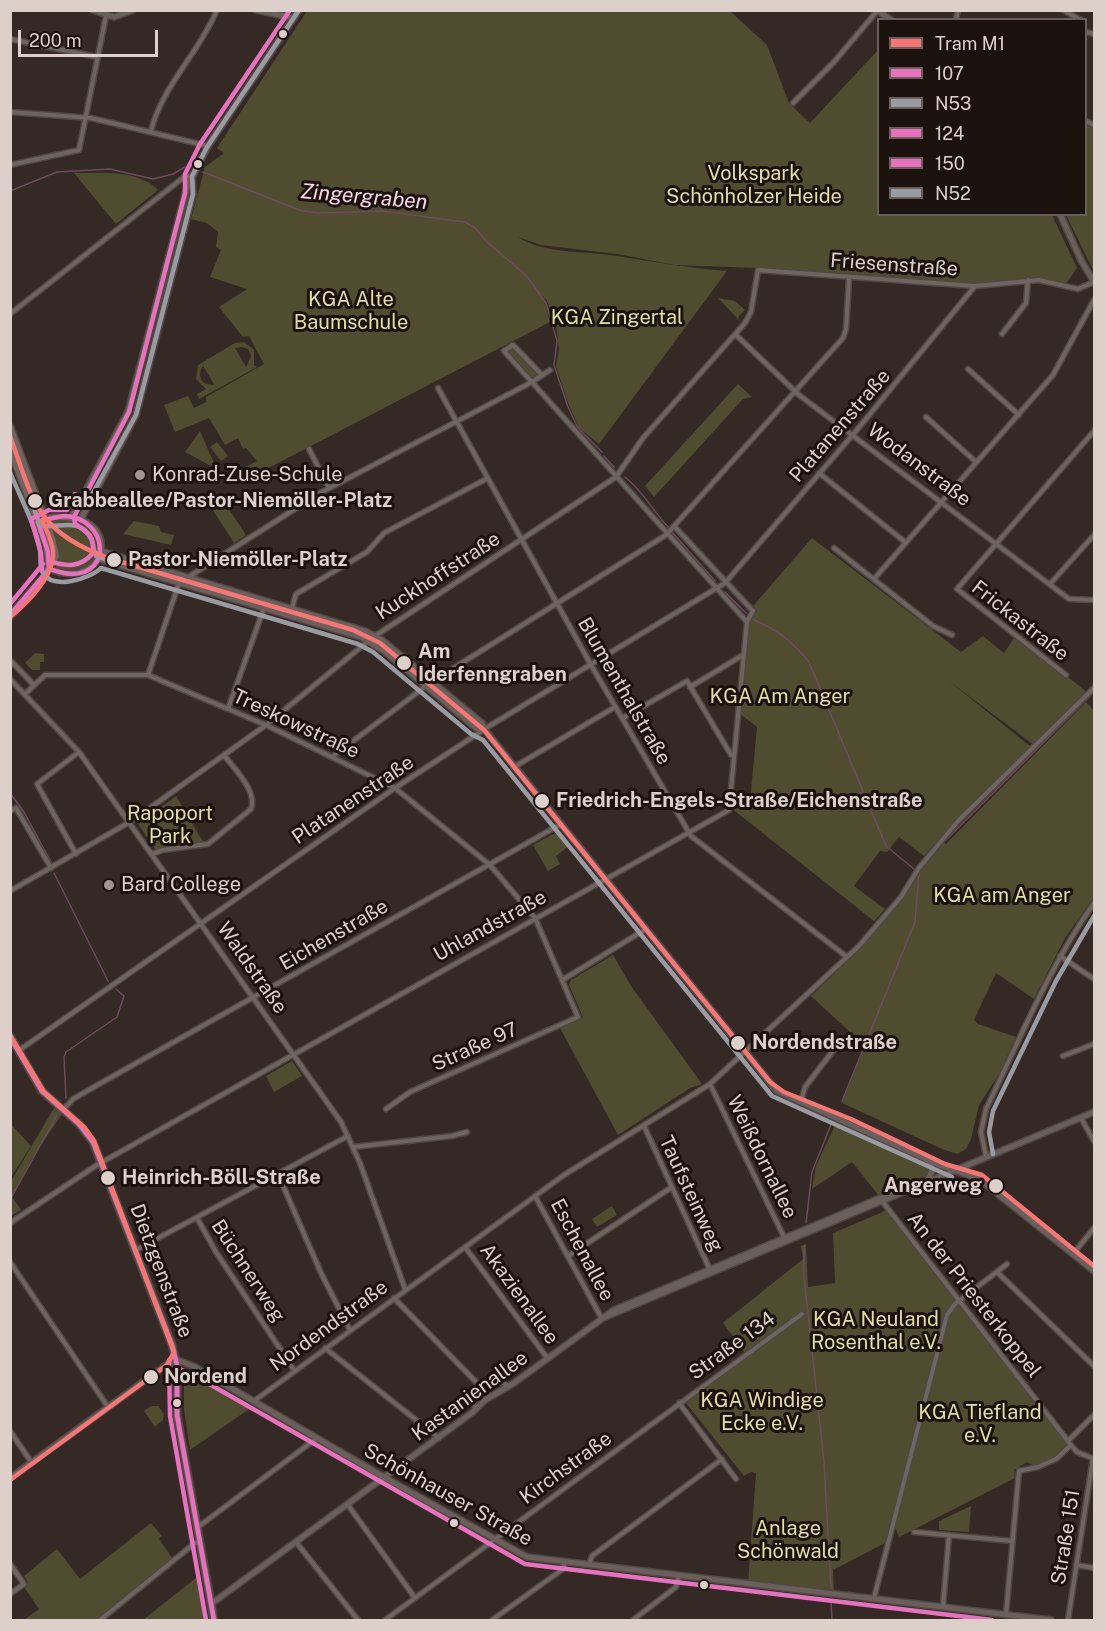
<!DOCTYPE html>
<html>
<head>
<meta charset="utf-8">
<style>
	body { margin:0 }
	#map { position:relative; width:1105px; height:1631px; overflow:hidden; background:#342924; font-family:"Public Sans",sans-serif }
	canvas { display:block }
	.frame { position:absolute; inset:0; border:12px solid #ddcfca; pointer-events:none }
	.legend { position:absolute; left:877px; top:18px; width:210px; height:198px; box-sizing:border-box; background:#1b120e; border:2px solid #695e59; margin:0; padding:8px 10px; list-style:none; font-size:18px; color:#ddcfca }
	.legend li { display:flex; align-items:center; gap:12px; height:30px }
	.legend b { width:30px; border:2px solid #695e59 }
	.scale { position:absolute; left:18px; top:30px; width:140px; height:27px; box-sizing:border-box; border:3px solid #ddcfca; border-top:0; padding-left:8px; font-size:18px; line-height:21px; white-space:nowrap; color:#ddcfca; -webkit-text-stroke:4px #1b120e; paint-order:stroke }
</style>
</head>
<body>
<div id="map">
<canvas width="1105" height="1631"></canvas>
<div class="frame"></div>
<ul class="legend">
<li><b style="height:8px;background:#f87575"></b>Tram M1</li>
<li><b style="height:8px;background:#e771bd"></b>107</li>
<li><b style="height:8px;background:#989ba2"></b>N53</li>
<li><b style="height:8px;background:#e771bd"></b>124</li>
<li><b style="height:8px;background:#e771bd"></b>150</li>
<li><b style="height:8px;background:#989ba2"></b>N52</li>
</ul>
<div class="scale">200 m</div>
</div>
<script>
const g = document.querySelector('canvas').getContext('2d');
g.lineJoin = 'round';
function fillPath(path, color) { g.fillStyle = color; g.fill(path, 'evenodd'); }
function strokePath(path, color, width, dash) { g.strokeStyle = color; g.lineWidth = width; g.lineCap = dash ? 'butt' : 'round'; g.setLineDash(dash || []); g.stroke(path); }
function label(font, color, halo, rows, align = 'center') {
  g.font = font + ' "Public Sans",sans-serif'; g.lineWidth = 6; g.setLineDash([]); g.textBaseline = 'middle'; g.strokeStyle = halo; g.fillStyle = color; for (const [text, x, y, turn = 0] of rows) {
    g.save(); g.translate(x, y); g.rotate((+turn || 0) * Math.PI / 180); g.textAlign = isNaN(turn) ? turn : align; if (halo) g.strokeText(text, 0, 0); g.fillText(text, 0, 0); g.restore();
  }
}
fillPath(new Path2D(`
	M307 11H730L767 45 789 103 810 123 878 50V214L1052 215 1077 268 1066 284 1037 278 978 284 757 268 675 265 617 254 541 245 518 237C544 254 586 251 617 256 655 262 689 268 727 271L599 444 579 428 568 403 556 366 559 349 556 325 547 301 539 293 545 302 550 322 253 476 246 467 257 461 246 448 243 449 238 438 225 445 209 418 175 432 164 405 188 396 194 408 206 402V397L264 364 249 336 243 337 219 307 247 289 210 277 221 250 216 247 218 232 207 223 191 219 205 167 224 153 217 148Z
	M1086 122 1094 126V272L1066 215 1086 214Z
	M74 173C100 173 139 169 158 190L116 224Z
	M718 298 735 301 745 310 738 317 740 321Z
	M244 342 254 350V365L257 367 199 399 197 394 206 389 196 379 198 365 235 343ZM242 347 248 349 251 356 246 367 235 348ZM203 366 214 384 213 385 206 384C199 380 198 373 203 366Z
	M513 347 538 373 533 379 506 351Z
	M738 384 752 397 743 399 654 497 645 486Z
	M200 431 214 463 211 466 185 452Z
	M217 442 228 456 221 461 210 447Z
	M219 494 246 535 234 543 207 501Z
	M56 520 80 522 93 530C107 560 85 579 56 569L58 549 49 522Z
	M134 521 159 526 161 532 174 535 171 545 123 534Z
	M812 538 961 652 983 636 1004 653 1014 638 1066 679 1068 677 1087 692 1034 745 949 681 1031 747 958 817 924 856 899 837 887 852 880 851 854 886 885 909 874 921 731 808 732 788 750 801 757 727 739 713 748 622 757 611 753 606Z
	M35 653 44 654V662H40V670H32L25 663Z
	M425 677 474 718 478 724 422 681Z
	M1086 702 1094 711V897L1065 938 1034 999 996 973 974 1020 978 1024 1016 1037 999 1074 979 1105 971 1139 966 1149 957 1154 942 1149 842 1103 865 1046 811 996 854 955 881 924 943 842 946 844Z
	M176 796 204 843 156 850 138 824Z
	M559 831 570 845 556 856 560 864 548 871 533 845Z
	M613 955 631 986 702 1084 690 1088 618 1135 560 1028 583 1017 569 985 571 980Z
	M292 1061 302 1076 274 1092 266 1076Z
	M54 1108 62 1114 33 1157 12 1197 21 1210 11 1216V1181Z
	M836 1123 904 1155 905 1152 927 1161 931 1168 928 1176 879 1196 852 1162 812 1189 816 1166Z
	M11 1124 31 1146 11 1177Z
	M612 1206 617 1215 597 1227 592 1219Z
	M887 1210 956 1300 947 1315 887 1542 833 1570 834 1592 748 1582 756 1473 751 1472 744 1476 686 1403 747 1356 723 1323 803 1259 801 1246 806 1244 808 1287 835 1283 833 1233Z
	M959 1303 1067 1443 1057 1456 1035 1466 1027 1462 1014 1470 1015 1478 899 1537 895 1527 948 1316Z
	M190 1371 252 1407 190 1450 184 1409V1374Z
	M493 1382 500 1385 477 1402C474 1391 482 1383 493 1382Z
	M151 1406H158L164 1414 163 1420 155 1427 144 1411Z
	M971 1506 969 1532 939 1530V1521Z
	M151 1523 162 1536 159 1539 173 1559 100 1620H24L39 1609 24 1587 28 1583 24 1576 57 1549 80 1579Z
	M197 1577 204 1620H143Z`), '#504c2f');
strokePath(new Path2D(`
	M203 172 302 211 320 213 382 211 465 222 475 228 488 243 526 275 546 303 557 341 554 365 568 407 578 428 602 452
	M10 191 57 172 110 169 153 179 173 174 185 167
	M604 456 614 467
	M625 477C643 491 653 511 669 528
	M672 532 715 581
	M725 592 746 613
	M754 620C778 630 793 642 809 662L886 846 914 869
	M10 793 24 812 51 862
	M856 795 863 792
	M948 838 1094 692
	M54 873 108 981
	M66 1098 64 1057 66 1052 117 1017 124 996 116 989
	M842 1101 915 922 919 873
	M10 1200 57 1115
	M806 1223 812 1172 832 1122
	M804 1246V1276L824 1462 831 1588
	M831 1601 832 1620`), '#6b4c5d', 1.5);
const street = new Path2D(`
	M1063 10 1081 20
	M956 20 958 10
	M1086 32 1094 34
	M10 39 97 57
	M793 103 834 62 877 11
	M10 112 91 118 208 146
	M1086 121 1094 125
	M151 131C162 86 199 53 217 10
	M10 165 79 150 106 16
	M10 314 184 177 192 176
	M1002 334 1026 303 1028 280
	M736 335 799 395 1069 599 1094 600
	M968 369 1019 415
	M541 374 513 345 504 351 747 622
	M438 388 591 665 691 836 847 957
	M926 417 976 462
	M309 449 329 488
	M819 473 905 542
	M834 548 933 626 952 635
	M874 579 1053 375 1094 300
	M1050 584 1094 535
	M292 608 296 594 367 552 384 533 488 478
	M10 660 34 685
	M148 675 179 583 320 493 532 382 550 370
	M1066 675 957 589 1094 431
	M10 679 79 752 341 1122 360 1163 405 1289
	M433 681 666 535 843 338 846 329 849 278
	M690 687 743 655
	M25 694 45 675H148L266 725 395 788 490 865 535 918 578 1017 410 1092 386 1109
	M228 709 264 608
	M623 718 687 681 731 755H734
	M332 757 426 686
	M514 767 615 707
	M10 811 16 808 51 868
	M76 854 37 784 79 752
	M152 854 163 850 208 844 251 809C258 791 234 769 224 755
	M10 891 133 820 266 725 372 638 616 477 643 438 745 323 751 312 758 270 975 286 1039 280 1078 289 1094 282
	M1060 956 1094 979
	M564 979 646 929
	M18 1051 395 788 491 725 725 583 856 431 975 286
	M1063 1056 1094 1044
	M710 1084 785 1239
	M801 1102 805 1087 839 1043
	M63 1110 73 1099 101 1083 561 824
	M1081 1118 1094 1141
	M644 1126 710 1270
	M353 1147 452 1136 467 1132
	M986 1156 981 1132 986 1109C1020 1039 1049 967 1094 903
	M278 1174 321 1273 350 1330
	M535 1196 602 1319
	M882 1201 1071 1445 1077 1452 1094 1459
	M197 1218 216 1252 294 1370
	M10 1223 97 1165 729 810 747 622 753 611 675 527
	M465 1247 548 1359
	M136 1250 348 1136
	M1073 1254 1094 1228
	M568 1256 672 1187
	M10 1262 108 1407
	M997 1272 1094 1366
	M394 1298 479 1385
	M325 1348 439 1438
	M254 1401 564 1175 710 1084 859 946 901 897 919 868 958 821 1094 688
	M679 1403 736 1479
	M475 1409 473 1397 479 1385 494 1379 509 1386
	M10 1431 32 1463
	M1068 1441 1094 1415
	M348 1505 415 1598
	M198 1527 317 1438
	M914 1532 1012 1541
	M296 1542 358 1620
	M10 1564 24 1584 10 1594
	M589 1564 592 1556 722 1459
	M1076 1565 1094 1568
	M874 1598 947 1315 955 1304 1007 1264
	M943 1606 949 1535
	M1006 1614 1019 1471 1038 1467 1056 1459 1071 1445
	M100 1620 195 1543 200 1542
	M385 1620 802 1314
	M492 1620 563 1569 565 1562
	M633 1620 676 1587 679 1576
	M1068 1620 1093 1458`);
const secondary = new Path2D(`
	M93 10 114 17 133 10
	M256 10 294 18
	M877 10 891 20
	M1060 214 1081 260 1094 282
	M71 518 128 412 187 187 208 146 299 10
	M45 519C53 516 60 517 68 518 122 520 106 592 49 569
	M81 519 136 415 193 194 192 178
	M101 551 365 631 382 640 482 723 485 730 777 1091 939 1165 979 1179 1094 1271
	M99 559 361 637 384 651 476 728 485 730
	M927 1181 932 1171 929 1160
	M603 1318 1094 1112
	M10 1478 172 1361 177 1360 193 1366 389 1480 527 1557 1051 1620
	M211 1604 473 1412 485 1400 514 1383 614 1310 880 1198 924 1183`);
const primary = new Path2D(`
	M10 427 52 538 56 556 43 578 10 616
	M10 449 47 547 49 568
	M10 1036 42 1091 79 1124 93 1142 172 1345 177 1365V1415L214 1620`);
strokePath(street, '#514743', 7);
strokePath(secondary, '#514743', 8);
strokePath(primary, '#514743', 9);
strokePath(street, '#6e6561', 4);
strokePath(secondary, '#6a605b', 5);
strokePath(primary, '#70655e', 6);
strokePath(new Path2D(`
	M38 522C47 520 57 516 66 516 107 519 113 574 72 574 65 574 56 571 49 569
	M38 522 48 552 49 569
	M10 615 49 569
	M10 1037 42 1091 79 1124 93 1142 172 1345 177 1365V1415L214 1620`), '#e771bd', 4.5);
strokePath(new Path2D(`
	M10 472C20 497 35 524 40 550 41 557 39 567 43 573 53 590 90 579 101 568L358 644 373 652 471 734 483 740 772 1096 952 1177
	M31 500 40 525C57 530 78 516 90 537 94 543 93 550 96 556L118 564
	M993 1154 989 1132 993 1111 1056 981 1094 916`), '#989ba2', 4.5);
strokePath(new Path2D(`
	M169 1360 170 1416 206 1620
	M174 1367 190 1373 525 1564 992 1620`), '#e771bd', 4.5);
strokePath(new Path2D(`
	M51 562C67 566 80 568 92 554 96 537 88 532 75 524L74 517 129 412 185 193V174L200 144 290 10
	M42 569 41 553 31 519 49 510H67L75 494
	M10 604 43 564`), '#e771bd', 4.5);
strokePath(new Path2D(`
	M89 500 136 415 193 194 192 176 207 147 299 10`), '#989ba2', 4.5);
strokePath(new Path2D(`
	M10 436C34 503 36 531 108 558L353 630 380 643 484 730 770 1082 784 1092 851 1119 945 1164 982 1175 1094 1266
	M10 617C28 603 55 575 53 551 52 540 46 530 42 520
	M10 1035 44 1092 85 1128 94 1141 174 1352 167 1365 10 1480`), '#f87575', 4.5);
for (const [x, y, r, color] of [
	[283,34,5,"#ddcfca"],
	[198,164,5,"#ddcfca"],
	[140,475,6,"#a29590"],
	[35,501,8,"#ddcfca"],
	[114,560,8,"#ddcfca"],
	[404,663,8,"#ddcfca"],
	[542,801,8,"#ddcfca"],
	[109,885,6,"#a29590"],
	[738,1043,8,"#ddcfca"],
	[108,1178,8,"#ddcfca"],
	[996,1186,8,"#ddcfca"],
	[151,1377,8,"#ddcfca"],
	[177,1403,5,"#ddcfca"],
	[454,1523,5,"#ddcfca"],
	[704,1585,5,"#ddcfca"]
]) { const dot = new Path2D(); dot.arc(x, y, r, 0, 2 * Math.PI); g.fillStyle = color; g.fill(dot); strokePath(dot, '#1b120e', 2); }
label('20px', '#e3df9f', '#1b120e', [
	["Volkspark",754,174],
	["Schönholzer Heide",754,197],
	["KGA Alte",351,300],
	["Baumschule",351,323],
	["KGA Zingertal",617,318],
	["KGA Am Anger",780,697],
	["Rapoport",170,814],
	["Park",170,837],
	["KGA am Anger",1002,896],
	["KGA Neuland",876,1320],
	["Rosenthal e.V.",876,1343],
	["KGA Windige",762,1401],
	["Ecke e.V.",762,1424],
	["KGA Tiefland",980,1413],
	["e.V.",980,1436],
	["Anlage",788,1529],
	["Schönwald",788,1552]
]);
label('20px', '#ddcfca', '#1b120e', [
	["Friesenstraße",894,265,4],
	["Platanenstraße",840,426,-49],
	["Wodanstraße",919,465,37],
	["Kuckhoffstraße",438,576,-33],
	["Frickastraße",1020,621,38],
	["Blumenthalstraße",624,691,60],
	["Treskowstraße",296,724,25],
	["Platanenstraße",353,800,-34],
	["Uhlandstraße",490,926,-29],
	["Eichenstraße",334,935,-30],
	["Waldstraße",252,968,55],
	["Straße 97",475,1047,-24],
	["Weißdornallee",762,1157,64],
	["Taufsteinweg",691,1194,65],
	["Eschenallee",582,1250,62],
	["Dietzgenstraße",161,1271,69],
	["Büchnerweg",248,1271,57],
	["Akazienallee",519,1294,54],
	["An der Priesterkoppel",974,1295,52],
	["Nordendstraße",329,1326,-36],
	["Straße 134",732,1346,-36],
	["Kastanienallee",470,1396,-36],
	["Kirchstraße",566,1468,-36],
	["Schönhauser Straße",448,1495,29],
	["Straße 151",1066,1537,-81]
]);
label('20px', '#ddcfca', '#1b120e', [
	["Konrad-Zuse-Schule",152,475],
	["Bard College",121,885]
], 'left');
label('bold 20px', '#ddcfca', '#1b120e', [
	["Grabbeallee/Pastor-Niemöller-Platz",48,501],
	["Pastor-Niemöller-Platz",128,560],
	["Am",418,652],
	["Iderfenngraben",418,675],
	["Friedrich-Engels-Straße/Eichenstraße",556,801],
	["Nordendstraße",752,1043],
	["Heinrich-Böll-Straße",122,1178],
	["Angerweg",982,1186,"right"],
	["Nordend",164,1377]
], 'left');
label('italic 21px', '#fad5eb', '#1b120e', [
	["Zingergraben",364,197,5]
]);
</script>
</body>
</html>
